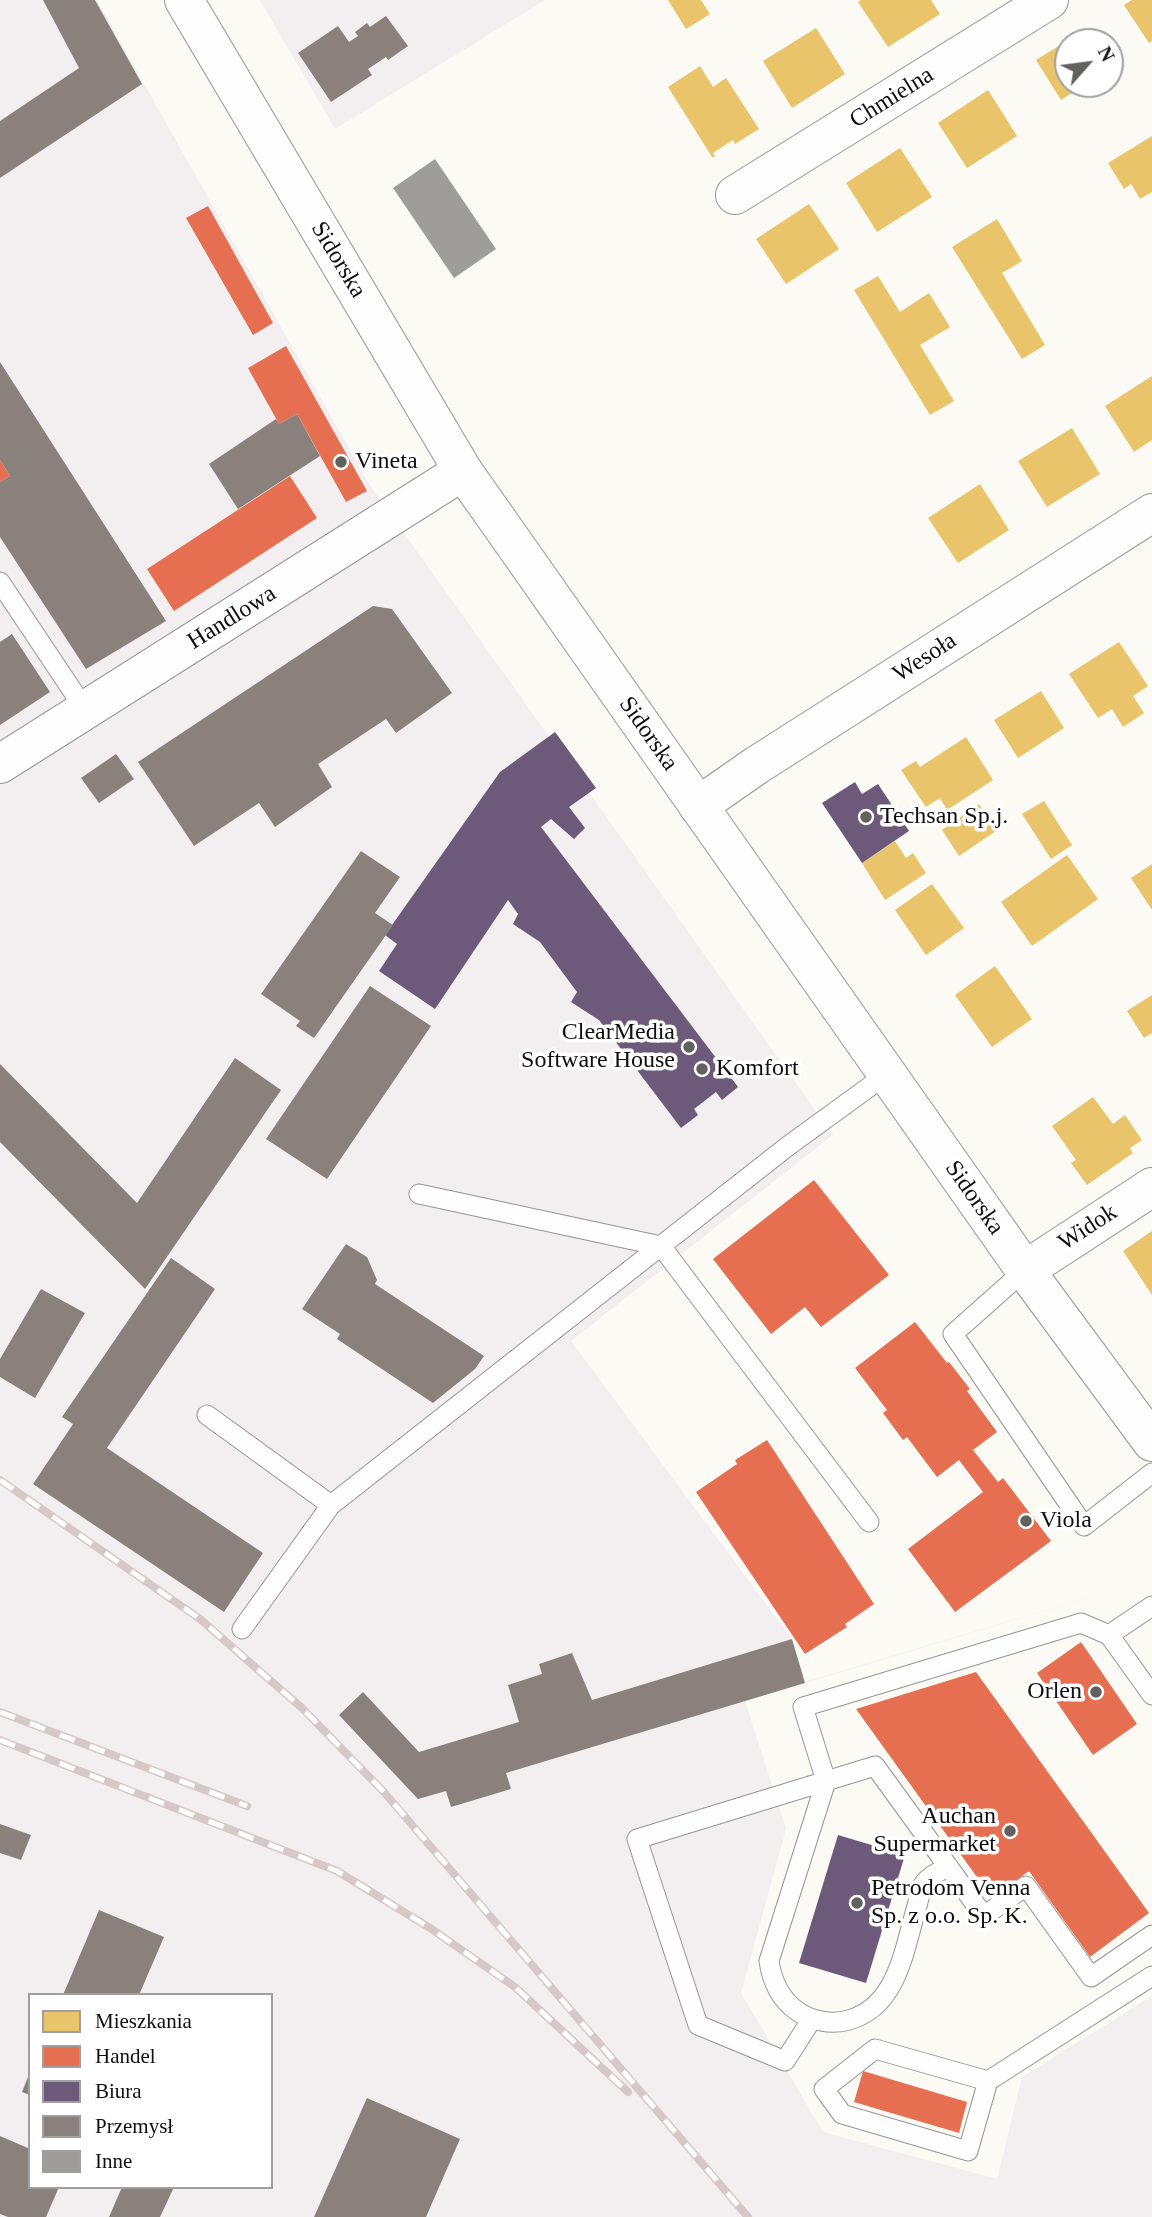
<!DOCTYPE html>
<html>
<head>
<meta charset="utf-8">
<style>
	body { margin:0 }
	#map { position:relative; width:1152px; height:2217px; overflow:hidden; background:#fbfaf5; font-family:Georgia,serif }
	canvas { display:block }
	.legend { position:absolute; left:28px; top:1993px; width:245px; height:196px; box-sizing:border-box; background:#fff; border:2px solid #9f9f9f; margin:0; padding:9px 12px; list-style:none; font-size:21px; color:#0f0f0f }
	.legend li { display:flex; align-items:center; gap:14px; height:35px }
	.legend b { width:35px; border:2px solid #9f9f9f }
	.north { position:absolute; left:1054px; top:28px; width:70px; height:70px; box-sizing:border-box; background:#fff; border:2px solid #9f9f9f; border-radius:50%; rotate:62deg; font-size:19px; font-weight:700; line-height:28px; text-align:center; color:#0f0f0f }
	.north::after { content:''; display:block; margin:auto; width:24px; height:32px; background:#626160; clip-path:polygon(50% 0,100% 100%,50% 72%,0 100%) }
</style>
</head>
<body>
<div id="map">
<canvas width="1152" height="2217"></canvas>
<ul class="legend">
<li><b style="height:19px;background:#e9c46a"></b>Mieszkania</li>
<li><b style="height:19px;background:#e76f51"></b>Handel</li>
<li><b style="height:19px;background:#6d597a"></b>Biura</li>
<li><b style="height:19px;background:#8a817c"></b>Przemysł</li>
<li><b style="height:19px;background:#9f9d9a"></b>Inne</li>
</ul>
<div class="north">N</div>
</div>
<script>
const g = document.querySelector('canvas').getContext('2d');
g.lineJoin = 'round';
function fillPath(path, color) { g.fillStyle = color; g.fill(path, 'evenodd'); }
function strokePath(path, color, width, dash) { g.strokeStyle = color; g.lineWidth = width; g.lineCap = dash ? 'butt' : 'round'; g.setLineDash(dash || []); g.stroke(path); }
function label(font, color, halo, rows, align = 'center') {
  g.font = font + ' Georgia,serif'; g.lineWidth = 7; g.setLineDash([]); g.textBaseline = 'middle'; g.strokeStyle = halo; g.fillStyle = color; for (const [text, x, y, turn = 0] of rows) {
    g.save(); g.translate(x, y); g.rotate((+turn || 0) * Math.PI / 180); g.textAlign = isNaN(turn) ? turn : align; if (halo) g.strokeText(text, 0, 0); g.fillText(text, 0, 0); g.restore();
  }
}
fillPath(new Path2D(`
	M0 0H97L369 484 833 1135 571 1341 792 1639 805 1682 1150 1579 745 1701 786 1829 741 1993 823 2132 997 2179 1022 2077 1152 1996V2217H0ZM30 1995H271V2187H30Z
	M260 0H545L335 129Z`), '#f3eef0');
fillPath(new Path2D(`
	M668 0H701L710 14 686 29Z
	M861 0H931L940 14 888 47 858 2Z
	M1132 0H1152V41L1149 43 1124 5Z
	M816 28 845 74 792 108 763 61Z
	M1086 29 1094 42H1068V84H1086L1061 100 1036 60Z
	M700 66 713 87 726 78 759 129 735 144 733 140 713 153 715 157H712L668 87Z
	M988 90 1017 136 967 168 938 123Z
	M1152 136V192L1140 199 1131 184 1124 189 1108 163Z
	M900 148 932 197 877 232 846 183Z
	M809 204 839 249 786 284 756 239Z
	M997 219 1022 261 1002 273 1045 345 1022 359 952 247Z
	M878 276 900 312 929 293 950 327 920 345 954 401 930 415 854 290Z
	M1152 376V440L1134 452 1105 406Z
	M1072 428 1100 474 1047 507 1018 461Z
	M980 484 1009 530 958 563 928 518Z
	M1119 642 1148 686 1133 696 1144 713 1123 727 1112 709 1098 718 1069 674Z
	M1041 691 1064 728 1018 758 994 720Z
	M966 737 993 780 947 810 940 798 926 807 901 770 916 761 920 767Z
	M1044 801 1072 845 1051 859 1022 814Z
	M979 804 996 831 959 856 942 830Z
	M895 841 906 858 913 853 926 873 885 900 862 863Z
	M1067 855 1098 899 1032 946 1001 902Z
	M1152 864V910L1131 878Z
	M932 884 964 928 926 955 895 910Z
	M995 966 1032 1019 992 1047 955 995Z
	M1152 995V1033L1144 1038 1127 1011Z
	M1093 1097 1113 1124 1125 1115 1142 1140 1130 1148 1133 1153 1087 1185 1071 1163 1076 1160 1052 1126Z
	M1152 1231V1295L1123 1251Z`), '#e9c46a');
fillPath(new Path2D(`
	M208 206 273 323 253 335 186 218Z
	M286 346 367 491 346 502 297 414 279 424 248 368Z
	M0 460 10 476 0 482Z
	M290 476 317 518 174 611 147 569Z
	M814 1180 889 1275 821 1327 805 1307 771 1334 713 1259Z
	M915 1322 947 1363 949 1362 970 1389 967 1391 997 1432 973 1450 998 1482 1003 1478 1051 1541 955 1612 908 1549 983 1492 959 1460 937 1477 907 1437 903 1440 883 1413 887 1410 855 1368Z
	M767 1440 874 1604 845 1624 847 1627 805 1654 696 1492 737 1464 735 1460Z
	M1081 1642 1137 1724 1093 1755 1037 1673Z
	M976 1672 1149 1913 1090 1957 1029 1871 992 1898 856 1709Z
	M863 2071 967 2102 959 2133 854 2102Z`), '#e76f51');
fillPath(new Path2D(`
	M555 732 596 788 569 807 585 828 574 839 551 819 541 827 738 1087 722 1100 716 1092 694 1109 698 1115 681 1128 599 1020 571 1002 577 992 540 942 513 924 518 914 508 900 435 1009 379 971 397 944 385 935 500 772Z
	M855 782 862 794 878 784 909 831 862 863 822 803Z
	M838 1835 905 1855 866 1983 799 1963Z`), '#6d597a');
fillPath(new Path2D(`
	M43 0H95L142 84 0 178V121L79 68Z
	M386 16 408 46 388 60 386 57 368 69 372 75 331 102 298 53 338 26 349 42 358 36 355 32 367 23 370 27Z
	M0 362 166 621 86 669 0 537V482L10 476 0 460Z
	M297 414 320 456 238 509 209 464 276 419 279 424Z
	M373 606 392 609 452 693 396 733 386 719 318 764 332 787 275 827 259 803 194 846 138 762Z
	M12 634 50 692 0 725V642Z
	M116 754 134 779 99 803 81 778Z
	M361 851 400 877 375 913 393 925 314 1038 296 1026 300 1021 261 994Z
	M370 986 431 1026 327 1179 266 1139Z
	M235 1058 281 1090 145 1289 0 1142V1064L137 1203Z
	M346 1244 367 1257 377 1280 375 1284 484 1356 475 1369 433 1403 337 1339 340 1334 302 1309Z
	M171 1258 215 1289 107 1448 263 1553 224 1612 33 1484 73 1424 62 1417Z
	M41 1289 85 1313 35 1398 0 1377V1359Z
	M792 1639 805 1683 506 1773 511 1789 451 1807 446 1791 418 1799 339 1715 363 1692 419 1752 519 1722 508 1685 542 1674 539 1664 572 1653 592 1700Z
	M0 1824 31 1835 21 1860 0 1853Z
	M99 1910 164 1937 139 1995H63Z
	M30 2072V2095L22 2092Z
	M367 2098 460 2139 426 2217H314Z
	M0 2136 30 2149V2187H59L46 2217H8L0 2214Z
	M122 2187H174L160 2217H109Z`), '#8a817c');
fillPath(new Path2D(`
	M435 159 496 249 454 278 393 188Z`), '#9f9d9a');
const service = new Path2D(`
	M0 582 86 711
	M419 1194 661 1246 869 1522
	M1025 1270 953 1334 1084 1526 1152 1473
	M207 1415 331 1505
	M1152 1606 1109 1635 1152 1695
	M242 1629 331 1505 788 1146 887 1074
	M948 1866C941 1871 927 1877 923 1885 920 1891 919 1899 917 1906 904 1949 898 2006 849 2020 832 2025 811 2021 797 2011 780 1999 772 1981 769 1961L826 1781 803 1707 1081 1623 1109 1635
	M812 2019 785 2061 698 2025 637 1839 875 1766 984 1916 1026 1886 1091 1977 1152 1935
	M988 2081 875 2049 824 2089 842 2114 968 2151 988 2081 1152 1976`);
const minor = new Path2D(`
	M735 195 1049 0
	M0 764 463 471
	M698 806 757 765 1152 513
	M1025 1270 1152 1187`);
const tertiary = new Path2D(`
	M184 0 463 471 1025 1270 1152 1442`);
strokePath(service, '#959593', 21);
strokePath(minor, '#959593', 40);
strokePath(tertiary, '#959593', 40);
strokePath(service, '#fefefe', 19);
strokePath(minor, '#fefefe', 38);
strokePath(tertiary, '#fefefe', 38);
const rail = new Path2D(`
	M0 1480 200 1619 302 1708 383 1791 748 2217
	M0 1712 247 1806
	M0 1740 337 1871 430 1928 515 1987 628 2092`);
strokePath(rail, '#d6c8c7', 8);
strokePath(rail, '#fff', 5, [16]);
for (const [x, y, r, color] of [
	[341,462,7,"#626160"],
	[866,817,7,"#626160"],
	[689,1047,7,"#626160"],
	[702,1069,7,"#626160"],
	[1026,1521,7,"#626160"],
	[1096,1692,7,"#626160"],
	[1010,1831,7,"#626160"],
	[857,1903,7,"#626160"]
]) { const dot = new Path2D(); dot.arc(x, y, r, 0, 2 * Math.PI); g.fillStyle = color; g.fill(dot); strokePath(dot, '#fff', 2.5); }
label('24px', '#0f0f0f', '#fff', [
	["Chmielna",892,98,-32],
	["Sidorska",338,260,59],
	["Handlowa",232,618,-32],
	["Wesoła",925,658,-33],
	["Sidorska",648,734,55],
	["Sidorska",974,1198,55],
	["Widok",1088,1228,-33]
]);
label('24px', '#0f0f0f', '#fff', [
	["Vineta",355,462],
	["Techsan Sp.j.",880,817],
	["ClearMedia",675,1033,"right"],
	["Software House",675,1061,"right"],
	["Komfort",716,1069],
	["Viola",1040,1521],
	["Orlen",1082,1692,"right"],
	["Auchan",996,1817,"right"],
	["Supermarket",996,1845,"right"],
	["Petrodom Venna",871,1889],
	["Sp. z o.o. Sp. K.",871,1917]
], 'left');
</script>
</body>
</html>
